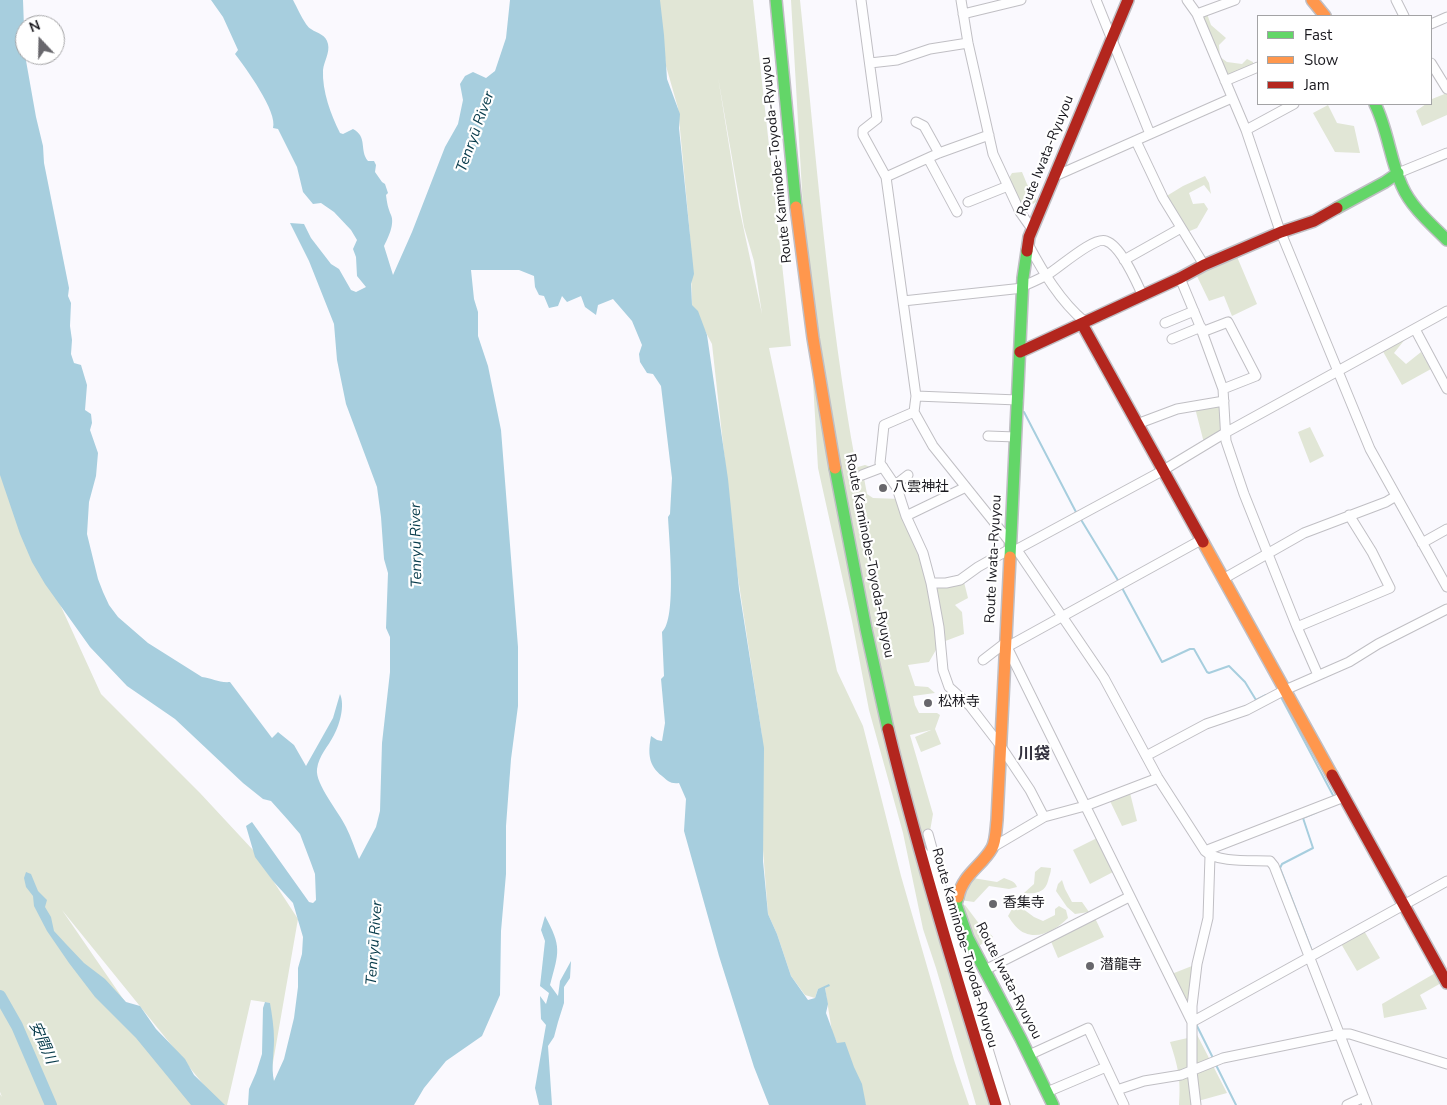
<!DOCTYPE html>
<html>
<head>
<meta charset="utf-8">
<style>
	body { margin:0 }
	#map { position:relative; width:1447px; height:1105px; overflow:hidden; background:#faf9fe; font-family:"Nunito Sans",sans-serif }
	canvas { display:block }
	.legend { position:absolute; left:1257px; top:15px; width:175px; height:90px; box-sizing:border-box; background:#fff; border:1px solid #a3a3a5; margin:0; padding:6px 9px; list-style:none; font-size:15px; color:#19181e }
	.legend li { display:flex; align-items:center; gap:10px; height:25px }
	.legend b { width:25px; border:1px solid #a3a3a5 }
	.north { position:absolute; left:15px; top:15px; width:50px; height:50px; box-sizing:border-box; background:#fff; border:1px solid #a3a3a5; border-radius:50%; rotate:339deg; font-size:14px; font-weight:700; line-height:20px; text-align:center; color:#19181e }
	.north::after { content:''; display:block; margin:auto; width:18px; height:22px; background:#68676c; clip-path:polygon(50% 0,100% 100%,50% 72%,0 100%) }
</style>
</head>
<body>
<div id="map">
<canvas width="1447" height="1105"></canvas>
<ul class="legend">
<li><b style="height:6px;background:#63d668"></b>Fast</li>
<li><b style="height:6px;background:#ff974d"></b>Slow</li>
<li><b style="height:6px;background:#b3261e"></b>Jam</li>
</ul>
<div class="north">N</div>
</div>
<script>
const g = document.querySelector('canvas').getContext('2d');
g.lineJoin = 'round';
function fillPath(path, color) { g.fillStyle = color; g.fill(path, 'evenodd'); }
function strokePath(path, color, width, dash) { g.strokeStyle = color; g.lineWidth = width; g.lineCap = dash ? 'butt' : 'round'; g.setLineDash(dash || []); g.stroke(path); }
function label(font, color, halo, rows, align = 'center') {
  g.font = font + ' "Nunito Sans","Noto Sans JP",sans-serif'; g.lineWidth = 4.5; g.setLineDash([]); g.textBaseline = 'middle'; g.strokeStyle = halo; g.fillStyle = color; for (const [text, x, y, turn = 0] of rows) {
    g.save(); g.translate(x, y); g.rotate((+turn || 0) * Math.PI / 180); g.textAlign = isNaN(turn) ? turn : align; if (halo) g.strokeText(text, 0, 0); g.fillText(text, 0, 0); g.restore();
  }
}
fillPath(new Path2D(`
	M658 0H753L791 346 769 348 837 671 863 726 901 876 954 1060 969 1105H866L832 1032 825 988 818 989 815 998 805 995 791 976 777 934 768 914 763 850 762 736 737 571 712 344 692 306 690 236 678 108 666 66ZM718 77 744 227 754 261 762 314 739 207Z
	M791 0H800C816 155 828 312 856 465L857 464 858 467 865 465 874 468 864 478 867 494 873 498 901 499 934 583 963 578 968 598 955 605 962 612 964 634 940 643 929 662 908 665 915 686 928 687 935 693 913 696 915 705 919 713H937L940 715 935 729 941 744 921 752 915 737 931 730 910 735 933 814 930 831 942 883 962 946 968 976 1011 1105H976L936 968 923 929 903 833 869 710 852 621 818 468Z
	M1206 11 1211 25 1226 38 1219 45 1220 57 1227 62 1242 64 1247 59 1253 62V70L1225 81 1198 13Z
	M1447 93V115L1422 126 1416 111 1426 104H1431L1432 99Z
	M1328 105 1337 123 1354 126 1360 153 1335 152 1313 113Z
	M1022 172 1027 184 1037 201 1033 204 1020 203 1009 178 1012 173Z
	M1205 176 1209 183 1211 194 1204 185 1189 193 1193 204 1204 203 1208 209 1197 228 1185 233 1165 197 1183 186Z
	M1235 252 1257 304 1232 316 1224 296 1209 301 1194 270Z
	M1406 338 1394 353 1406 364 1421 352 1431 369 1402 385 1381 348Z
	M1221 404 1223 432 1204 443 1195 408Z
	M1310 427 1324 456 1310 463 1298 432Z
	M0 473 101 694 200 793 253 850 298 919 272 1068 270 1003 251 1000 227 1105H220L62 910 196 1105H0V1094L2 1097 0 1092Z
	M1130 793 1137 821 1122 826 1110 801Z
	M1099 837 1113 872 1090 884 1073 850Z
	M1041 867 1051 868C1051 873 1049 876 1048 881 1045 893 1035 894 1024 893L1034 884 1035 872Z
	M973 878 997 882 1004 878C1009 880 1015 881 1017 887L1009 889 989 886 974 902 960 900V888Z
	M1062 880 1065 889 1072 902H1082L1089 912 1075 914 1067 907 1056 891 1058 884Z
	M965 905 983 929H986L993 937 977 947 960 907Z
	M1019 906 1034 917 1043 921 1055 915V909L1059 906 1066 910 1068 918C1058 928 1040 940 1025 933 1018 931 1012 922 1008 916L1012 909Z
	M1095 918 1104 937 1058 958 1050 939Z
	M1363 929 1380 958 1357 971 1340 942Z
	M1197 964 1190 1018 1169 975Z
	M1437 972 1443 982 1420 995 1427 1009 1384 1018 1382 1004Z
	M1192 1025 1227 1093 1198 1101V1105H1179C1181 1078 1178 1067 1170 1042L1192 1037Z`), '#e1e6d6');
fillPath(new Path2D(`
	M0 0H23L25 55 36 117 43 146 44 163 69 288 68 296 71 303 70 326 72 340 71 354 74 363 81 365 87 385 85 410 91 414 92 423 90 430 98 453 96 476 89 502 87 534 98 579 103 592 109 605 118 617 148 643 202 677C212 678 219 683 230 682L272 738 278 732 294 745 306 766 333 718 340 694C345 705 340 724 334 735 328 747 319 755 317 769 315 784 339 812 346 827 351 837 355 849 359 859L376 827 380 811 382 743 390 672V637L386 628 388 573 384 559 381 517 377 487 346 404 337 360 334 324 309 261 290 223 304 224 311 238 331 264 339 269 351 290 356 292 366 287 357 276 356 257 353 249 357 240 351 230 334 212 321 203 313 204 303 192 297 167 278 129 273 128C278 112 245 67 235 54L238 50 223 17 211 0H293C297 7 305 26 311 29 318 34 326 34 328 44 330 53 324 61 323 70 322 91 331 115 340 133L343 134 353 129C368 137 359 150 368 161H374L376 165 375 172 382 182 385 184 388 193 386 195C387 203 388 208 391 215 395 224 388 238 384 246L393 275 412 232 445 147 458 124 463 100 460 84 465 76 473 72 486 78 495 71 506 38 510 0H660L664 35 667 79 680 114 679 128 694 274 691 284 692 305 698 311 707 335 728 479 739 589 764 748 763 861 768 914 777 934 791 976 808 1000 815 998 818 989 829 984 830 986 825 988 828 1004 826 1013 837 1043 845 1042 854 1067 862 1084 866 1105H769L754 1067 719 956 684 831 686 799 679 783C670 784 668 781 662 776 648 765 648 753 651 736L657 740 662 741 665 723 661 679 664 676 662 632C677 619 669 539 668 517L670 514 672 478 661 386 653 374 647 373 640 362 639 354 642 345 632 321 613 299 598 305 596 315 585 307 581 296 567 302 562 296 558 306 549 308 544 296 539 295 535 287 534 276 519 270H471L474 299 478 312V336L488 366 501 430 518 647V706L511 759 506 826V874L501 931 500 995 482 1036 446 1061 424 1088 414 1105H248L249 1089 256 1073 262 1054 263 1008 265 1002 270 1003C272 1015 274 1027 274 1040 274 1054 271 1067 274 1081L284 1059 294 1018 298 987V968L302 954 303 937 293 903 273 881 255 857 246 826 252 822 309 902 313 903 316 900 315 874 311 863 300 834 288 820 271 801 263 799 243 783 175 719 127 686 90 647 45 584 32 562 20 534 0 475Z
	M26 872 31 874 38 891 47 900 45 907 51 917 54 931 66 944 84 963 105 979 126 1002 140 1006 156 1029 185 1059 194 1075 225 1105H191L136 1038 95 997 69 963 47 931 34 906 33 896 26 887 24 878Z
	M545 916C562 947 559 952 550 985L558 996 560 981 571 961 570 978 564 987V1003L558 1022 554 1037 548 1046 552 1105H539L535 1088 546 1025 541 1019 540 996 546 1004 549 993 540 986 545 941 541 930Z`), '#a7cede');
strokePath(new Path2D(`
	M1024 412 1077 514
	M1080 518 1119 582
	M1121 586 1162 662 1190 649H1194L1207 672 1209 673 1229 666 1245 682 1256 700 1266 695
	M1281 697 1335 799
	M1312 951 1280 868 1282 864 1313 848 1303 818 1317 812
	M1196 1024 1213 1058
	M1216 1065 1236 1105`), '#a7cede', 2);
strokePath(new Path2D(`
	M0 996 17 1026 51 1105`), '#a7cede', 12);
const street = new Path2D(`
	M861 0 877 119 863 130V135L886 177 916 396 914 412 933 446 1010 542
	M961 0 968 43 993 154 1020 212 1032 229
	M1096 0 1150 134
	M1187 0 1197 14 1246 130 1279 228 1370 449 1447 587
	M1396 0 1404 16
	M963 14 1021 0
	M1197 14 1235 0
	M1431 24 1447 17
	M870 63 897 60 930 49 968 43
	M1431 63 1447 89
	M1225 81 1258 67
	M916 122 924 126 939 153
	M1246 130 1294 104
	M1136 141 1163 198 1204 265
	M928 158 957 212
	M1398 173 1447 153
	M886 177 939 153 989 135
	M1053 177 1232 98
	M968 202 1008 186
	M1028 244C1043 272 1060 301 1085 322
	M1124 260 1181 228
	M1180 278 1200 326 1223 389 1226 441 1244 494 1297 627 1318 675
	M1023 286C1031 283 1039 279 1047 275 1059 268 1094 236 1106 241 1121 246 1136 281 1142 294
	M903 301 1023 288
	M1165 323 1194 311
	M1415 329 1447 389
	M1202 332 1228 322 1256 376 1223 389
	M1172 339 1201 327
	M916 396 1018 400
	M914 412 884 425 880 463 897 488 906 516 923 553 931 583 939 627 943 670 949 687 970 706 1000 745 1030 790 1044 817
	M1137 424 1177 409 1224 401
	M988 436 1016 437
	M862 475 883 467
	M895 485 908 475
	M906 516 966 487
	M1422 543 1447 529
	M1017 550 1104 678 1158 778 1205 851C1217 863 1253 860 1270 861L1274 866 1367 1105
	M1012 552 1162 471 1225 433 1447 311
	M1223 579 1304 533 1386 502 1396 496
	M931 583H946L960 580 978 567 1010 549
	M1297 627 1390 588 1372 552 1349 515
	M1005 646 1007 647 1201 540
	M1007 647 1192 1022 1447 881
	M983 660 1005 643
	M1146 756 1206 724 1247 710 1285 690 1349 662 1378 644 1447 609
	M928 834 941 881 942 897 1005 1105
	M993 847 1044 817 1085 806 1158 778
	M920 849 927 857 938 887
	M1205 851 1344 797
	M985 970 1129 897
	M1029 1055 1088 1028 1124 1105
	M1117 1090 1144 1081 1181 1075 1223 1058 1340 1034H1350L1447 1064
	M1047 1092 1106 1067
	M1196 1105 1192 1071V1006L1197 964 1208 918 1210 856
	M1347 1105 1364 1097`);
const fast = new Path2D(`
	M776 0 796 207
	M1375 104C1388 130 1390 160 1402 186 1411 207 1431 224 1447 240
	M1337 208 1385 182 1398 173
	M835 468 866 629 888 729
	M1010 557 1023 278 1027 251
	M958 897 956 904 968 938 1021 1039 1053 1105`);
const slow = new Path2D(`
	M1312 0 1325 16
	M796 207 813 338 835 468
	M1203 542 1332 775
	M958 897C963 874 982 866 992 848 996 841 996 828 997 820L1010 557`);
const jam = new Path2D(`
	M1027 251 1029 237 1128 0
	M1082 324 1203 542
	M1020 352 1180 278 1204 265 1281 232 1314 221 1337 208
	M888 729C919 856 957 981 996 1105
	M1332 775 1447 983`);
strokePath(street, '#c0bfc4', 11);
strokePath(fast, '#c0bfc4', 14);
strokePath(slow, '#c0bfc4', 14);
strokePath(jam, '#c0bfc4', 14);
strokePath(street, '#fefeff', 9);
strokePath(fast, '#63d668', 11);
strokePath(slow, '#ff974d', 11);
strokePath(jam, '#b3261e', 11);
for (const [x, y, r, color] of [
	[883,488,5,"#68676c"],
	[928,703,5,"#68676c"],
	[993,904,5,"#68676c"],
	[1090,966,5,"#68676c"]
]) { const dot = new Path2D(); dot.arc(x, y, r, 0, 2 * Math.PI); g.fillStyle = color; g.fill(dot); strokePath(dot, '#fff', 2); }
label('14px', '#19181e', '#fff', [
	["Route Iwata-Ryuyou",1046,156,-68],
	["Route Kaminobe-Toyoda-Ryuyou",777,160,-96],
	["Route Kaminobe-Toyoda-Ryuyou",869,556,79],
	["Route Iwata-Ryuyou",994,559,-87],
	["Route Kaminobe-Toyoda-Ryuyou",964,948,74],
	["Route Iwata-Ryuyou",1008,981,63]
]);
label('14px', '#19181e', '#fff', [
	["八雲神社",893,488],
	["松林寺",938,703],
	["香集寺",1003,904],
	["潜龍寺",1100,966]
], 'left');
label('italic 15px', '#073b4b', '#fff', [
	["Tenryū River",476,132,-70],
	["Tenryū River",417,545,-91],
	["Tenryū River",375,943,-86],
	["安間川",42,1043,66]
]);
label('bold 16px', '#34323f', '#fff', [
	["川袋",1034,755]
]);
</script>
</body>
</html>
